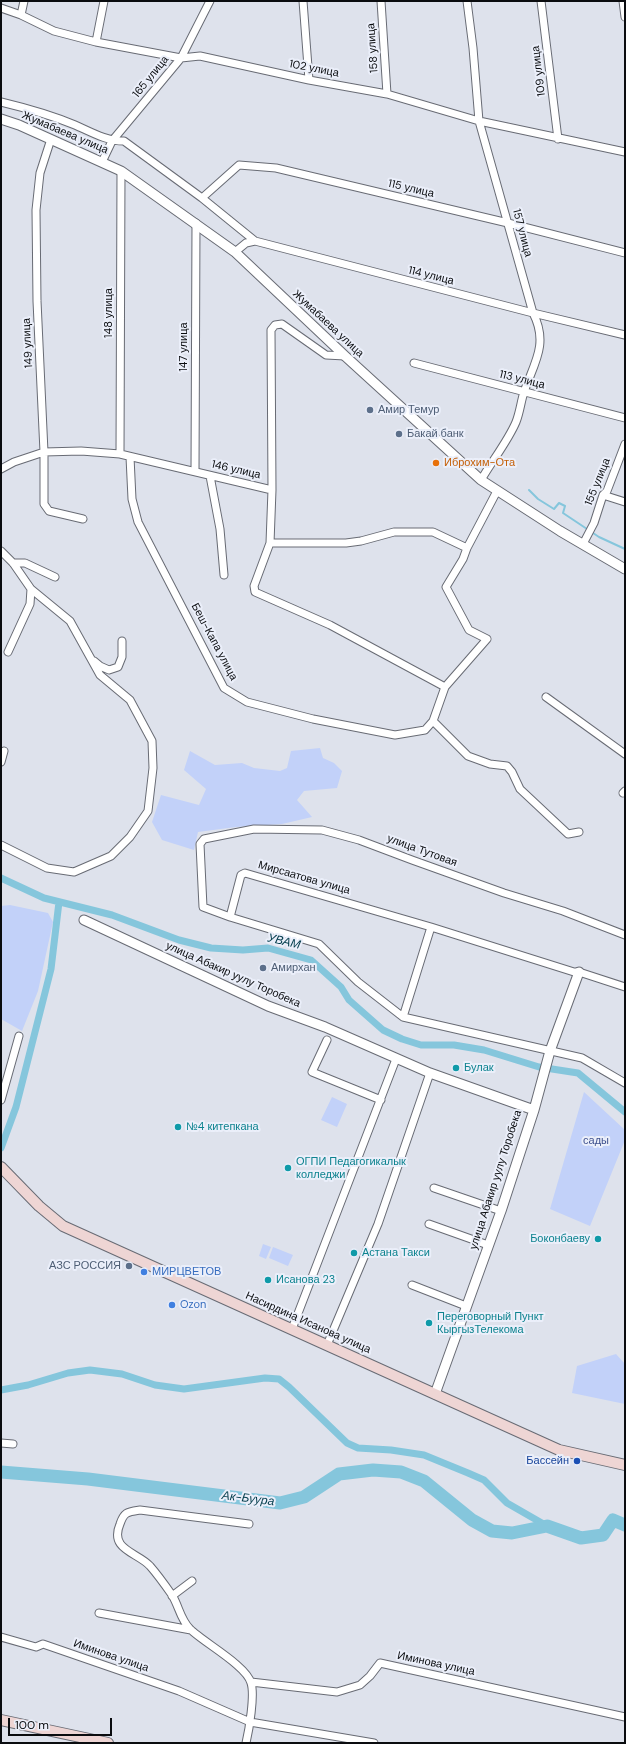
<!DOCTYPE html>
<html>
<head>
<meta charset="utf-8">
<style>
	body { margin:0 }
	#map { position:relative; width:626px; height:1744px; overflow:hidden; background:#dee2ec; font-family:"DM Sans",sans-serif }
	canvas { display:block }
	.frame { position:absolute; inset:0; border:2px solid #0a0c0f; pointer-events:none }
	.scale { position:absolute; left:8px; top:1718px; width:104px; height:18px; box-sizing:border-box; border:2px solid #0a0c0f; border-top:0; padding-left:5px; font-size:12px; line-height:14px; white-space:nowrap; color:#0a0c0f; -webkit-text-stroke:3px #ebeffa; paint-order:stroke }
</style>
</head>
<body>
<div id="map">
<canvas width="626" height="1744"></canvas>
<div class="frame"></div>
<div class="scale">100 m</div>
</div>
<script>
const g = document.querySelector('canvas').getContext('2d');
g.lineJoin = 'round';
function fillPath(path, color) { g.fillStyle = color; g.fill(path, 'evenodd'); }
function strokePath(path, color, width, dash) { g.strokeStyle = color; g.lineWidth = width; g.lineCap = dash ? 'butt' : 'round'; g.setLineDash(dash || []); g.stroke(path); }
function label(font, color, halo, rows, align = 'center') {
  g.font = font + ' "DM Sans",sans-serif'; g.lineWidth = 4; g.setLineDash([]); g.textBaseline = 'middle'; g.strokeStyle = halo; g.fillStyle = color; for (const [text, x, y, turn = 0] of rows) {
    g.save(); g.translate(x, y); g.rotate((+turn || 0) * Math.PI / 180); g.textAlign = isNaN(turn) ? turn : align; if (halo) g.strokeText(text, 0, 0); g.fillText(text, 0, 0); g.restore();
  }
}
fillPath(new Path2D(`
	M320 748 323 758 334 763 342 771 337 788 304 791 297 800 312 817 282 824 236 827 198 832 194 850 162 840 152 822 161 795 199 805 206 789 184 770 190 751 215 765 242 763 254 768 280 771 287 768 291 751Z
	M10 905 48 913 53 922 38 991 22 1031 1 1019V906Z
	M584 1092 625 1130V1140L590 1226 550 1209Z
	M332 1097 347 1104 337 1127 321 1120Z
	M263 1244 271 1247 266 1259 259 1256Z
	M273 1247 293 1255 288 1266 269 1258Z
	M616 1354 625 1364V1404L572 1393 577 1366Z`), '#c2d1f9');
strokePath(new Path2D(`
	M529 490 538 499 554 509 559 503 565 506 563 513 599 537 625 549`), '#85c6dc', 2);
strokePath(new Path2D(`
	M1 878 44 898 112 915 179 940 211 948 243 950 268 948 311 960 341 987 349 1000 383 1030 402 1039 421 1045H454L484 1050 539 1067 578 1073 625 1112
	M1 1148 16 1107 51 969 59 902
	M1 1390 28 1385 68 1373 90 1370 122 1374 155 1385 184 1389 265 1378 279 1379 289 1387 347 1443 358 1448 391 1450 424 1455 468 1473 484 1480 507 1503 547 1526`), '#85c6dc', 7);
strokePath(new Path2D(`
	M1 1472 88 1479 280 1503 304 1497 339 1474 373 1470 401 1472 424 1481 472 1520 492 1531 512 1533 547 1526 581 1538 603 1535 613 1520 625 1525`), '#85c6dc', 13);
const minor = new Path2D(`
	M303 1 309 80
	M381 1 387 94
	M467 1 473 48 479 121 533 313C549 344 534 363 524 392 521 401 520 412 516 422 508 441 492 461 481 480
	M541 1 558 139
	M623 1 625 17
	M1 8 21 15 54 31 96 42 181 58 200 56 309 80 387 94 479 121 625 152
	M21 15 24 1
	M96 42 104 1
	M1 102C26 108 51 115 75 125 91 132 106 141 124 141L202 198 255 241
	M51 139 40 173 36 210 37 301 44 452V504L49 511 83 519
	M102 162 112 141 181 58 210 1
	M202 198 239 165 276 168 508 223 625 253
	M235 252 246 243 255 241 533 313 625 335
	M414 363 625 418
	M120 454 121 171
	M130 457 132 499 138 522 224 688 247 702 313 719 395 735 425 730 433 721 445 687 487 639 469 630 446 587 463 559 467 548
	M1 469 14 462 44 452 81 451 120 454 272 490 271 330 275 325 282 324 326 355 345 356
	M195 471 196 223
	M210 476 220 529 224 575
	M272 490 270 543 254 586 255 592 330 625 445 687
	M603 495 625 502
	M270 543H346L361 541 394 532H433L467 548 497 491
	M583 544 594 523 603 495 607 491 625 444
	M1 551 13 563 31 589 70 621 100 675 130 700 152 741 153 768 148 811 130 837 111 856 74 872 47 868 1 845
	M13 563H25L55 577
	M8 652 30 604 31 589
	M94 661 100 666 109 670 118 667 122 657V641
	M546 697 625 754
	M433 721 468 756 490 764 507 766 512 772 520 789 568 834 579 832
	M1 762 4 751
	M623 793 625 791
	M230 917 319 944 358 982 403 1017 582 1058 625 1083
	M625 935 563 911 504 893 412 860 359 840 322 830 254 829 204 839 200 844 203 907 230 917 241 875 245 873 431 927 574 972H579L625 987
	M403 1017 431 927
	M327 1040 312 1072 381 1100
	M1 1100 19 1036
	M434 1188 501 1211
	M429 1224 488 1245
	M412 1285 466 1306
	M292 1329 396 1059
	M327 1345 378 1224 430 1073
	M1 1443 13 1444
	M172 1596 192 1581
	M99 1613 191 1630
	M1 1637 36 1647 43 1644 179 1691 250 1722 374 1743
	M251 1682 337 1692 360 1685 370 1676 380 1663 625 1717
	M246 1743C249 1730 255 1695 251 1683 247 1666 203 1642 190 1629 180 1619 179 1606 172 1595 165 1585 157 1574 150 1566 137 1552 109 1550 120 1524 124 1512 127 1512 140 1510L249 1524`);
const tertiary = new Path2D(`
	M1 119 19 125 121 171 235 252 345 356 481 480 560 531 625 569
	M84 920 268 1006 325 1027 430 1073 534 1110
	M435 1394 501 1211 534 1110 550 1051 579 972`);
const secondary = new Path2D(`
	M1 1167 39 1206 63 1226 559 1450 625 1465
	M1 1720 108 1743`);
strokePath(minor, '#686b74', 9);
strokePath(tertiary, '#686b74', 11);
strokePath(secondary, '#686b74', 12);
strokePath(minor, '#fff', 7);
strokePath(tertiary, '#fff', 9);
strokePath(secondary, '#eed5d4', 10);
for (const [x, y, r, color] of [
	[370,410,4,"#5c6f8a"],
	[399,434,4,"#5c6f8a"],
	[436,463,4,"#e8710a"],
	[263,968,4,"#5c6f8a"],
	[456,1068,4,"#0f9aa8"],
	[178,1127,4,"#0f9aa8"],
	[288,1168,4,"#0f9aa8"],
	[598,1239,4,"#0f9aa8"],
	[354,1253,4,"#0f9aa8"],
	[129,1266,4,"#5c6f8a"],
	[144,1272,4,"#3f7fe0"],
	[268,1280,4,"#0f9aa8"],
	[172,1305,4,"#3f7fe0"],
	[429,1323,4,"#0f9aa8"],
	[577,1461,4,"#1a4fb4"]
]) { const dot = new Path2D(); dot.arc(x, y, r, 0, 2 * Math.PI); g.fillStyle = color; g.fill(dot); strokePath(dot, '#ebeffa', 1.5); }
label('11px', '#0a0c0f', '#ebeffa', [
	["158 улица",373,48,-94],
	["102 улица",314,69,11],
	["109 улица",539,71,-97],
	["165 улица",151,77,-51],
	["Жумабаева улица",65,133,23],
	["115 улица",411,189,13],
	["157 улица",522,233,75],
	["114 улица",431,276,14],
	["148 улица",109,313,-90],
	["Жумабаева улица",328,324,43],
	["149 улица",28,343,-93],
	["147 улица",184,347,-90],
	["113 улица",522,380,14],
	["146 улица",236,470,13],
	["155 улица",598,482,-68],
	["Беш-Капа улица",214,642,62],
	["улица Тутовая",422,851,20],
	["Мирсаатова улица",304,878,16],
	["улица Абакир уулу Торобека",233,975,24],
	["улица Абакир уулу Торобека",496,1180,-72],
	["Насирдина Исанова улица",308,1323,24],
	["Иминова улица",111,1656,19],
	["Иминова улица",436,1664,12]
]);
label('11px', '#4e5e75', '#ebeffa', [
	["Амир Темур",378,410],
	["Бакай банк",407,434],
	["Амирхан",271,968],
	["АЗС РОССИЯ",121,1266,"right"]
], 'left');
label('11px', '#c56008', '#ebeffa', [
	["Иброхим-Ота",444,463]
], 'left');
label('11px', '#0d838f', '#ebeffa', [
	["Булак",464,1068],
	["№4 китепкана",186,1127],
	["ОГПИ Педагогикалык",296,1162],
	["колледжи",296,1175],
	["Боконбаеву",590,1239,"right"],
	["Астана Такси",362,1253],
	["Исанова 23",276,1280],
	["Переговорный Пункт",437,1317],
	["КыргызТелекома",437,1330]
], 'left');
label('11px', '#3f518e', '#ebeffa', [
	["сады",596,1141]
]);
label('11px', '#366cbe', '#ebeffa', [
	["МИРЦВЕТОВ",152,1272],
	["Ozon",180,1305]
], 'left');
label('11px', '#164399', '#ebeffa', [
	["Бассейн",569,1461]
], 'right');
label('italic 12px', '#003b4a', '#ebeffa', [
	["УВАМ",284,942,13],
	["Ак-Буура",248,1499,7]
]);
</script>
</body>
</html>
